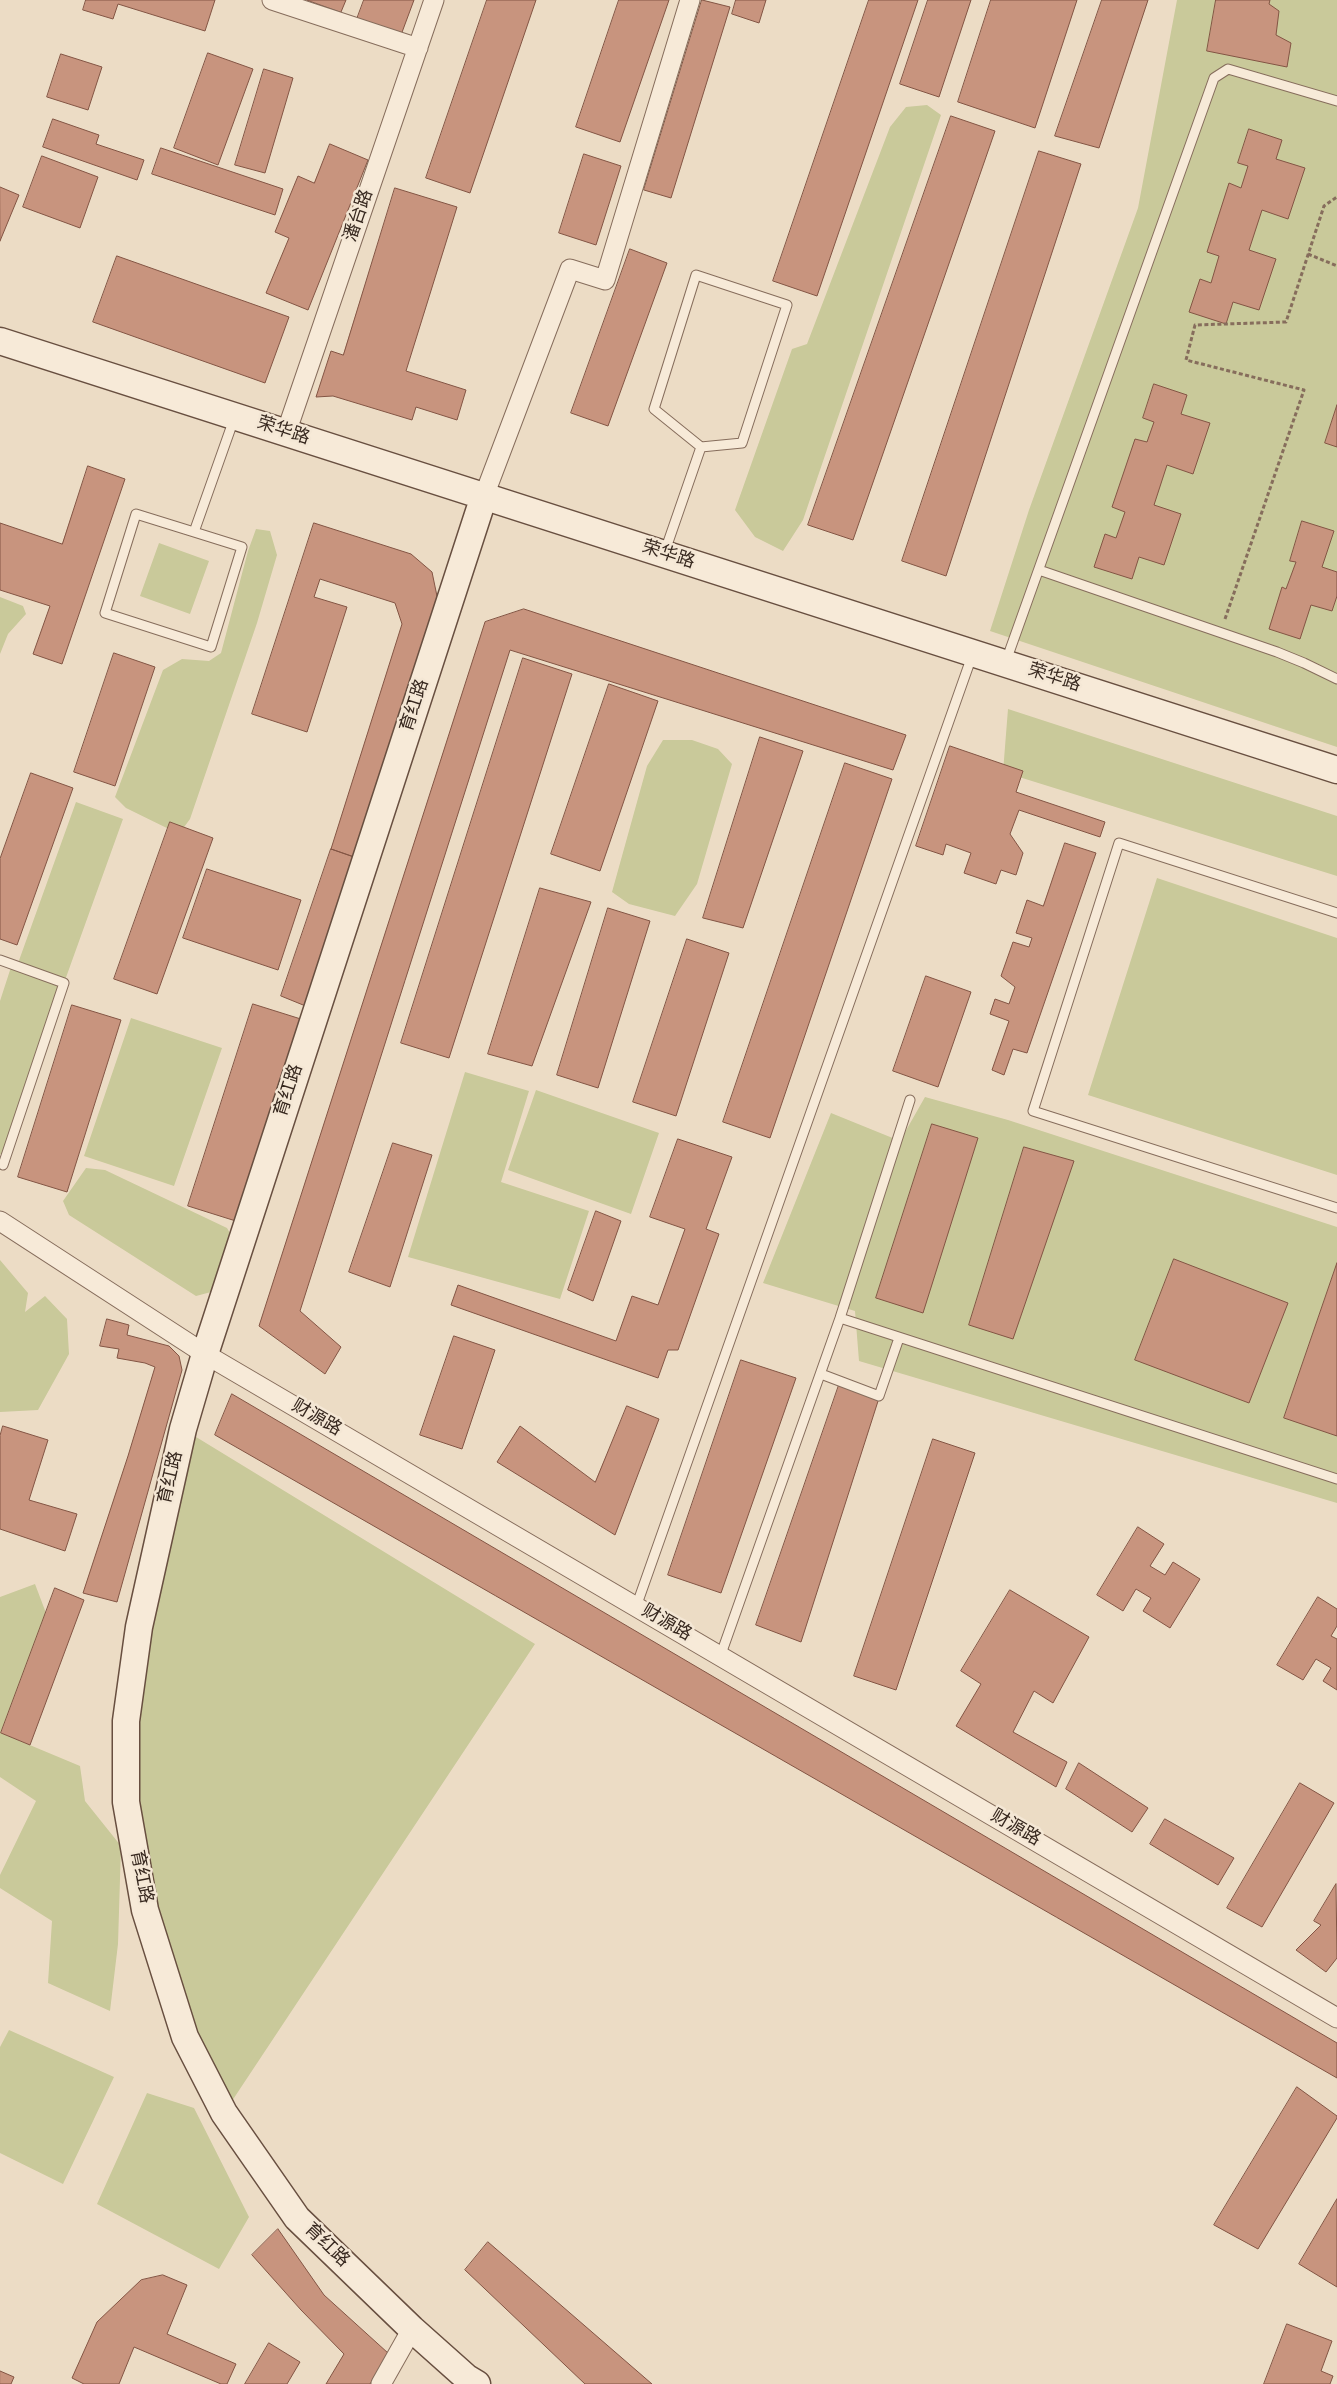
<!DOCTYPE html>
<html>
<head>
<meta charset="utf-8">
<style>
	body { margin:0 }
	canvas { display:block; background:#ecdcc5 }
</style>
</head>
<body>
<canvas width="1337" height="2384"></canvas>
<script>
const g = document.querySelector('canvas').getContext('2d');
g.lineJoin = 'round';
function fillPath(path, color) { g.fillStyle = color; g.fill(path, 'evenodd'); }
function strokePath(path, color, width, dash) { g.strokeStyle = color; g.lineWidth = width; g.lineCap = dash ? 'butt' : 'round'; g.setLineDash(dash || []); g.stroke(path); }
function label(font, color, halo, rows, align = 'center') {
  g.font = font + ' Spectral,"Noto Sans SC",serif'; g.lineWidth = 5; g.setLineDash([]); g.textBaseline = 'middle'; g.strokeStyle = halo; g.fillStyle = color; for (const [text, x, y, turn = 0] of rows) {
    g.save(); g.translate(x, y); g.rotate((+turn || 0) * Math.PI / 180); g.textAlign = isNaN(turn) ? turn : align; if (halo) g.strokeText(text, 0, 0); g.fillText(text, 0, 0); g.restore();
  }
}
fillPath(new Path2D(`
	M1177 0H1337V747L990 631 1029 510 1138 208Z
	M927 105 941 115 803 520 783 551 755 537 735 510 792 349 807 344 890 127 906 107Z
	M256 529 270 531 277 555 257 623 190 819 179 834 126 808 115 797 163 670 182 659 209 661 221 653 248 551Z
	M159 543 209 561 190 614 140 596Z
	M0 597 23 606 26 614 8 634 0 654Z
	M1008 709 1337 816V876L1003 772Z
	M663 740H692L718 749 732 764 697 884 675 916 629 904 612 892 647 766Z
	M76 802 123 819 64 983 6 1157 0 1154V1001L12 964 17 966Z
	M1157 878 1337 938V1175L1088 1095Z
	M131 1018 222 1048 174 1186 84 1156Z
	M465 1072 529 1091 501 1182 589 1211 560 1299 408 1257Z
	M536 1090 659 1133 631 1214 508 1170Z
	M925 1097 1008 1120 1337 1227V1503L859 1361 855 1311 763 1283 831 1113 900 1141Z
	M86 1168 105 1170 227 1228 231 1235 211 1292 196 1296 69 1215 63 1201Z
	M0 1260 28 1293 25 1312 45 1296 67 1319 69 1354 38 1410 0 1412Z
	M183 1429 535 1644 224 2113 145 1910 126 1721Z
	M35 1584 46 1613 1 1733 80 1766 85 1801 121 1846 118 1944 110 2011 48 1983 52 1921 0 1888V1875L36 1801 0 1777V1597Z
	M9 2030 114 2077 63 2184 0 2153V2047Z
	M147 2093 194 2108 249 2217 219 2269 97 2204Z`), '#c9c99a');
const building = new Path2D(`
	M86 0H215L205 31 118 4 113 19 83 10Z
	M307 0H346L341 12Z
	M364 0H414L401 35 357 19Z
	M487 0H536L470 193 426 178Z
	M619 0H669L620 142 576 127Z
	M702 0 730 7 671 198 644 190Z
	M736 0H766L759 23 732 14Z
	M869 0H918L817 296 773 281Z
	M928 0H971L939 97 900 84Z
	M991 0H1077L1035 128 958 102Z
	M1102 0H1148L1099 148 1055 136Z
	M1216 0H1270L1269 4 1279 11 1276 35 1291 43 1287 67 1207 51Z
	M208 53 253 69 218 165 174 148Z
	M61 54 102 67 88 110 47 97Z
	M264 69 293 78 265 173 235 165Z
	M951 116 995 131 853 540 808 525Z
	M53 119 99 135 96 144 144 160 137 180 43 147Z
	M1249 129 1282 140 1276 159 1305 168 1288 219 1262 210 1249 250 1276 259 1259 310 1233 302 1226 324 1189 312 1200 279 1211 283 1219 256 1207 252 1229 183 1241 188 1248 166 1238 163Z
	M330 144 368 160 308 310 266 293 289 238 275 232 298 176 314 183Z
	M161 148 283 189 275 215 152 174Z
	M1039 151 1081 164 946 576 902 561Z
	M584 154 621 166 596 245 559 233Z
	M42 156 98 177 80 228 23 207Z
	M0 187 19 195 0 241Z
	M395 188 457 207 406 371 466 390 457 420 416 407 412 420 333 396 316 397 331 351 343 355Z
	M630 249 667 263 608 426 571 413Z
	M117 256 289 317 265 383 93 322Z
	M1154 384 1187 395 1181 414 1210 423 1193 474 1167 465 1154 505 1181 514 1164 565 1139 557 1132 579 1094 567 1105 534 1116 538 1125 512 1112 507 1135 439 1147 442 1154 422 1143 418Z
	M1337 405V447L1325 443Z
	M88 466 125 479 62 664 33 654 50 606 0 590V523L62 544Z
	M1302 521 1334 531 1322 567 1337 572V596L1332 611 1311 605 1300 639 1269 629 1282 587 1286 589 1296 562 1290 561Z
	M314 523 411 554 432 572 438 601 357 858 331 849 402 624 395 603 320 579 314 597 347 607 307 732 252 714Z
	M524 609 906 735 893 770 510 650 300 1311 341 1347 325 1374 259 1326 485 622Z
	M114 653 155 667 115 786 74 772Z
	M523 658 572 674 449 1058 401 1043Z
	M609 684 658 701 600 871 551 854Z
	M760 737 803 751 743 928 703 918Z
	M950 746 1023 771 1016 792 1105 822 1100 837 1019 810 1010 834 1023 853 1016 875 1001 870 996 884 964 873 971 853 946 844 943 855 916 846Z
	M845 763 892 779 770 1138 723 1122Z
	M31 773 73 788 17 945 0 939V859Z
	M170 822 213 838 157 994 114 979Z
	M1065 843 1096 853 1027 1053 1013 1049 1004 1075 992 1070 1009 1021 990 1014 995 999 1009 1004 1015 987 1001 976 1013 942 1029 947 1032 938 1016 933 1027 900 1043 906Z
	M331 849 357 858 308 1007 281 996Z
	M207 869 301 900 278 970 183 938Z
	M540 888 591 902 532 1066 488 1054Z
	M608 908 650 921 598 1088 557 1075Z
	M687 939 729 953 676 1116 633 1102Z
	M926 976 971 992 938 1087 893 1071Z
	M253 1004 304 1020 239 1222 188 1206Z
	M72 1005 121 1020 67 1192 18 1177Z
	M932 1124 978 1138 923 1313 876 1298Z
	M678 1139 732 1157 706 1229 719 1234 678 1350H668L658 1378 451 1305 458 1285 616 1341 632 1296 658 1305 685 1229 650 1217Z
	M393 1143 432 1155 390 1287 349 1272Z
	M1024 1147 1074 1161 1013 1339 969 1325Z
	M596 1211 621 1221 593 1301 568 1290Z
	M1174 1259 1288 1303 1249 1403 1135 1360Z
	M1337 1263V1436L1284 1418Z
	M107 1319 129 1325 127 1335 169 1346 179 1356 182 1370 117 1602 83 1593 128 1456 155 1367 145 1363 117 1358 119 1349 100 1346Z
	M454 1336 495 1350 462 1449 420 1435Z
	M741 1360 796 1378 721 1593 668 1575Z
	M839 1385 879 1398 801 1642 756 1625Z
	M232 1394 1337 2043V2078L215 1435Z
	M627 1406 659 1419 615 1535 497 1462 520 1426 595 1482Z
	M3 1426 48 1440 29 1500 77 1514 65 1551 0 1529V1436Z
	M933 1439 975 1453 896 1690 854 1676Z
	M1138 1527 1164 1544 1150 1566 1165 1575 1173 1562 1200 1579 1170 1628 1143 1611 1151 1598 1136 1589 1123 1611 1097 1595Z
	M55 1588 84 1600 30 1745 1 1733Z
	M1010 1590 1089 1637 1053 1703 1034 1691 1013 1732 1067 1762 1056 1787 956 1726 981 1684 961 1671Z
	M1318 1597 1337 1609V1626L1331 1636 1337 1639V1690L1323 1681 1331 1668 1316 1659 1303 1680 1277 1665Z
	M1079 1763 1148 1808 1132 1832 1066 1789Z
	M1300 1783 1334 1803 1262 1927 1227 1908Z
	M1165 1819 1234 1858 1218 1885 1150 1844Z
	M1336 1884 1337 1958 1326 1972 1296 1950 1321 1925 1314 1921Z
	M1297 2087 1337 2116V2118L1258 2249 1214 2225Z
	M1337 2199V2287L1299 2264Z
	M278 2229 324 2295 388 2353 370 2384H326L344 2354 301 2310 252 2255Z
	M488 2242 652 2384H585L465 2270Z
	M163 2275 187 2285 167 2334 236 2364 227 2384H221L134 2347 119 2384H84L72 2378 97 2322 141 2280Z
	M1287 2324 1332 2341 1321 2371 1333 2376 1330 2384H1264Z
	M269 2343 300 2362 287 2384H245Z
	M0 2371 14 2377 11 2384H0Z`);
fillPath(building, '#c8947e');
strokePath(building, '#835544', 1);
const lane = new Path2D(`
	M696 275 787 305 742 443 701 447 654 409Z
	M194 532 242 547 211 647 105 613 136 514 194 532 234 419
	M665 551 701 447
	M1039 570 1277 652 1304 663 1337 679
	M1006 661 1214 78 1228 69 1337 101
	M1337 913 1119 843 1033 1111 1337 1208
	M0 960 64 983 3 1165
	M840 1318 1337 1479
	M821 1374 879 1396 899 1338
	M636 1607 972 656
	M720 1657 840 1318 910 1100`);
const street = new Path2D(`
	M272 0 418 48
	M286 433 434 0
	M484 496 570 269 605 280 690 0
	M0 1221 205 1354 1337 2018
	M381 2384 412 2329`);
const secondary = new Path2D(`
	M0 341 1337 770
	M477 2384 467 2378 412 2329 297 2218 224 2113 185 2037 145 1910 126 1802V1721L139 1627 183 1429 205 1354 484 496`);
strokePath(lane, '#866d5c', 11);
strokePath(street, '#866d5c', 21);
strokePath(secondary, '#684f40', 29);
strokePath(new Path2D(`
	M1308 254 1337 266
	M1225 619 1304 390 1186 360 1195 325 1286 322 1324 206 1337 197`), '#866d5c', 3, [4, 2.5]);
strokePath(lane, '#f7ead8', 9);
strokePath(street, '#f7ead8', 19);
strokePath(secondary, '#f7ead8', 26);
label('18px', '#37281f', '#f4e7d5', [
	["潘台路",360,216,-71],
	["荣华路",283,432,18],
	["荣华路",668,556,18],
	["荣华路",1054,679,18],
	["育红路",416,706,-72],
	["育红路",290,1091,-72],
	["财源路",316,1419,30],
	["育红路",172,1478,-77],
	["财源路",666,1624,30],
	["财源路",1015,1829,30],
	["育红路",140,1877,79],
	["育红路",326,2246,44]
]);
</script>
</body>
</html>
